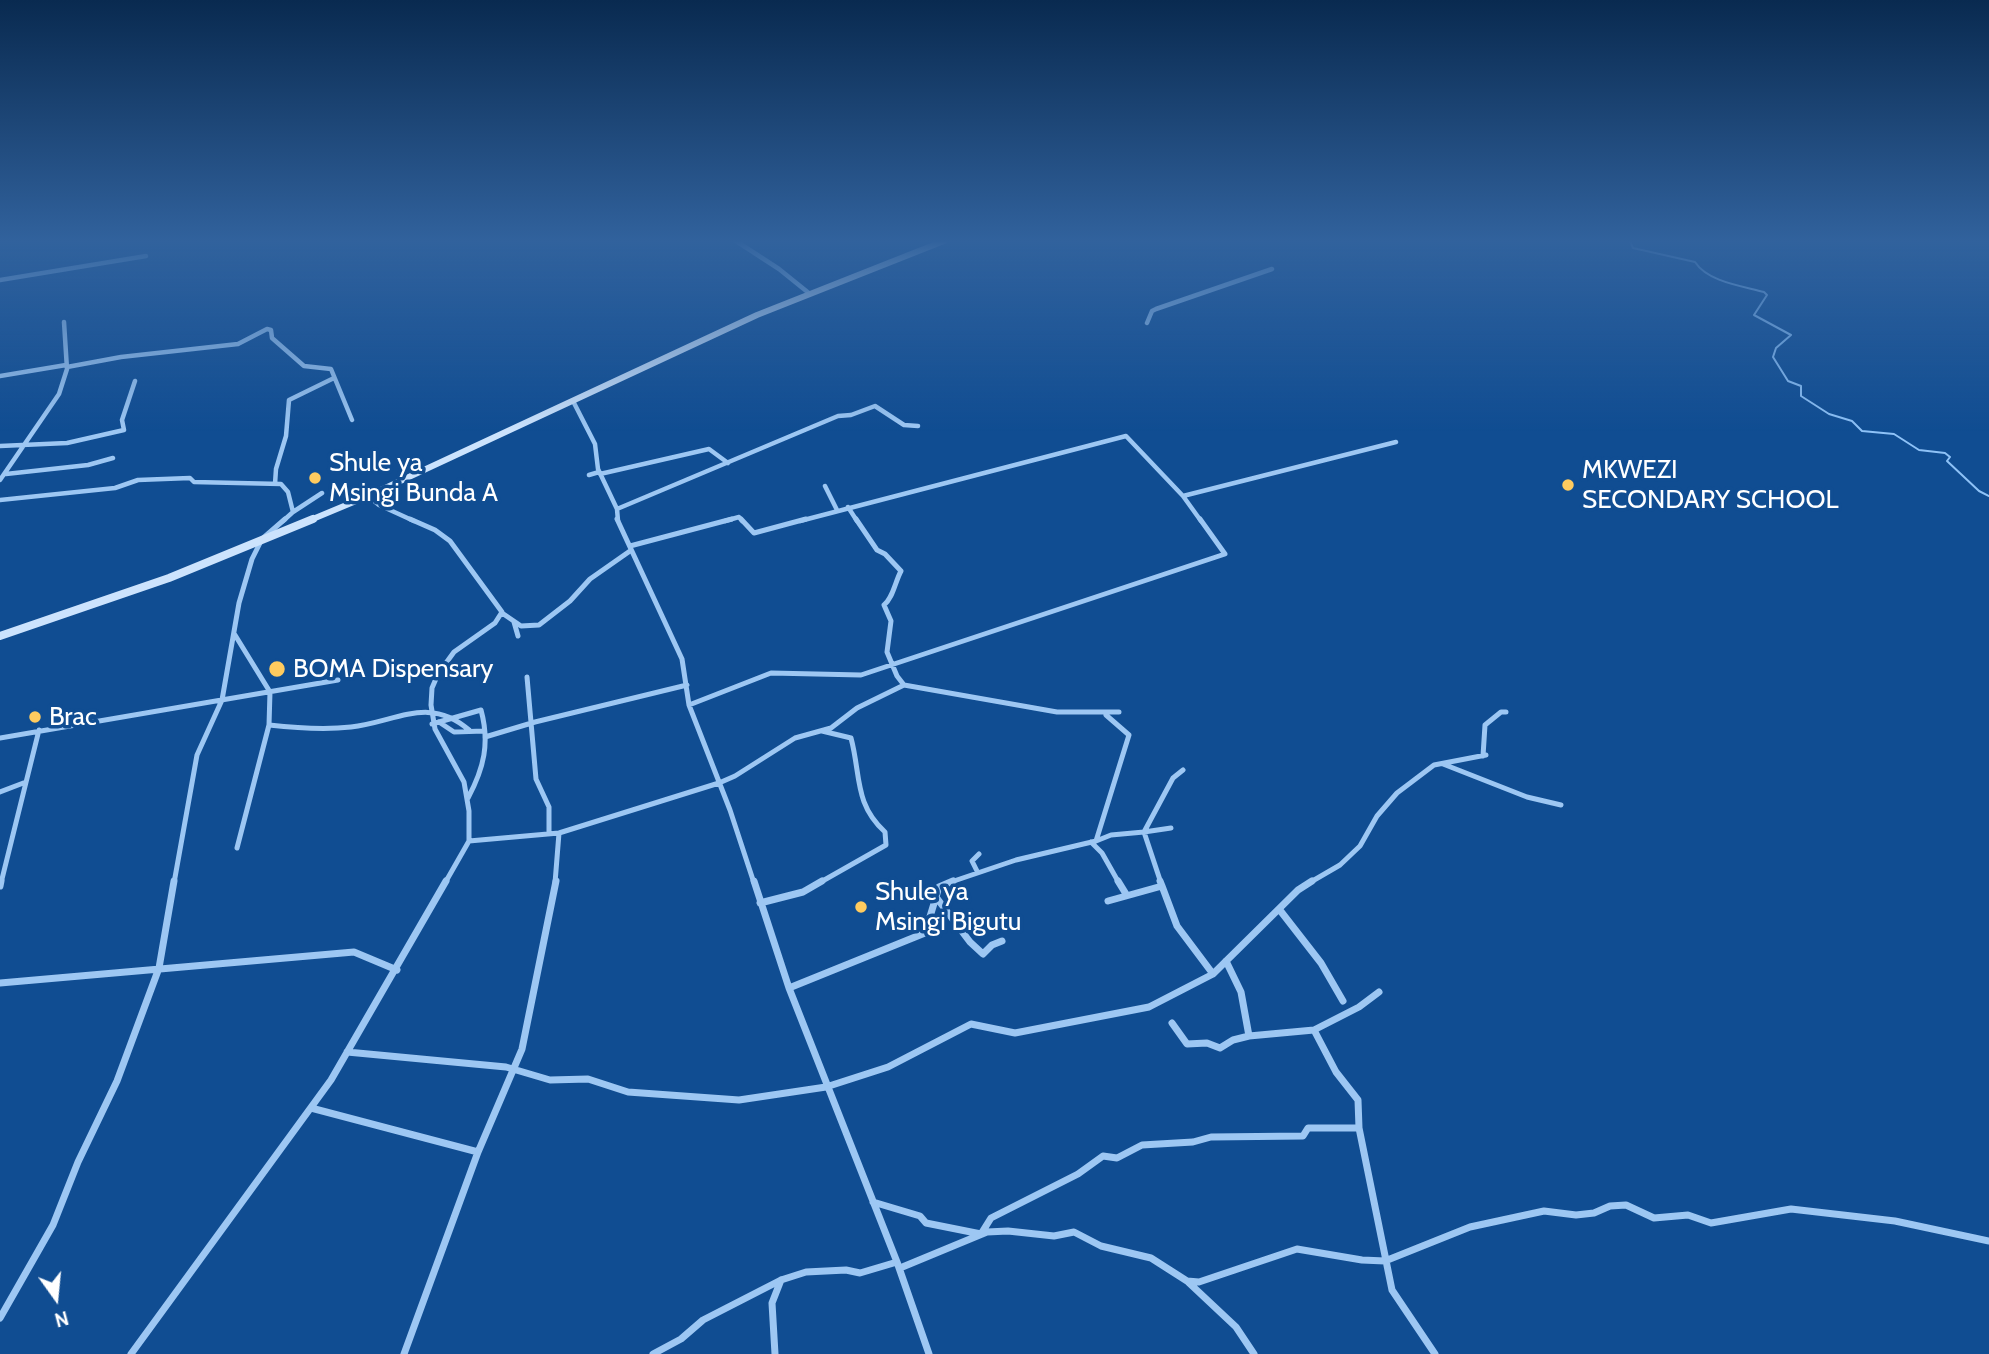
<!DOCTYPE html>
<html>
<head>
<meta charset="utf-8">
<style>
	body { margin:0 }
	#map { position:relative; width:1989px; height:1354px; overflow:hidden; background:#104d92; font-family:Cabin,sans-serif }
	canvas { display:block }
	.north { position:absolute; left:21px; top:1263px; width:70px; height:70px; -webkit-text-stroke:5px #104d92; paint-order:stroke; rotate:165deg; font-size:19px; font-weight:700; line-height:28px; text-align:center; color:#fff }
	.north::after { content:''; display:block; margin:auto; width:24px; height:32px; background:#fff; clip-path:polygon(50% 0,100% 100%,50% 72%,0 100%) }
</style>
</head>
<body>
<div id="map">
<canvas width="1989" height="1354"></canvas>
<div class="north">N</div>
</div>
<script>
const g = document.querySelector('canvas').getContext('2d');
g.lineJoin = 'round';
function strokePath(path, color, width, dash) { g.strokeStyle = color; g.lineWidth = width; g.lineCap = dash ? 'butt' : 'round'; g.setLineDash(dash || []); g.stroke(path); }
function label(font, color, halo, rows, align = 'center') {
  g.font = font + ' Cabin,sans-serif'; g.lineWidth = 7; g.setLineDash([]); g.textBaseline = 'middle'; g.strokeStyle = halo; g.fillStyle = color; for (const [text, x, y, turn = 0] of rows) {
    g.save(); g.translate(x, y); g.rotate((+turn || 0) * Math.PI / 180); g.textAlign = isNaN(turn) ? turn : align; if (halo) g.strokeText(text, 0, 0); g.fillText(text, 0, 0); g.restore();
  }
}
strokePath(new Path2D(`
	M1630 241 1633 248 1695 262C1708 282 1742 286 1764 292L1767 295 1754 315 1791 335 1776 348 1773 357 1788 381 1801 386V396L1829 414 1852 421 1862 431 1894 434 1919 450 1945 453 1950 457 1947 461 1979 491 1989 496`), '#8ec2f7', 2);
strokePath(new Path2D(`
	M736 241 779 269 810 294
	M0 280 146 256
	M1147 323 1152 311 1156 309 1272 269
	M67 367 121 357 238 344 267 329 271 330 272 338 304 366 331 369 352 420
	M0 376 66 365
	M573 401 595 444 598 469 617 509 618 521
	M0 446 67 443 124 430 122 420 135 381
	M6 474 88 465 113 458
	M600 474 709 449 728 463
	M589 475 599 472
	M0 480 59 394 67 369 64 322
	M275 484 276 469 286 436 289 400 334 378
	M825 486 837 510
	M368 496 379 505 414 521
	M0 500 115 488 138 480 190 478 194 482 281 484 288 492 293 512 283 521
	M848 507 857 521
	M617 509 838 416 851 415 875 406 904 425 918 426
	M293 512 322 493
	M725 521 739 517 742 521
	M800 521 1126 436 1183 496
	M1201 521 1183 496 1396 442`), '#9dc7f3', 4.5);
strokePath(new Path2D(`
	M410 519 435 530 450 541 502 612 495 623 454 652 438 674 432 688 431 705 435 729 464 782 469 811V841L445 883
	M617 519 682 659 689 705 730 810 754 883
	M741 519 754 533 806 519
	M856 519 877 550 885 554 901 571C895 582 893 598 884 605L891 621 887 652 897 676 904 685
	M630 546 732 519
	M502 613 521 626 539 625 570 601 590 579 630 551
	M514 622 518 636
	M235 635 270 692 269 725C296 728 324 730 351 727 396 722 429 695 469 730
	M527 677 536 779 549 807V834
	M689 705 771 673 861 675 1225 554 1200 519
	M439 722 454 732 484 731
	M432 724 481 710C490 743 484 768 468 798
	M485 737 535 722 687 685
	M0 738 338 680
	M1483 756 1485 725 1501 712H1506
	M1443 764 1527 797 1561 805
	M0 792 26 782
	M1171 828 1144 832 1173 778 1183 770
	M469 841 559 833 719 783 735 776 795 738 831 728 857 708 904 685 1057 712H1119
	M1096 841 1111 835 1144 832 1161 883
	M1091 842 1102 853 1119 883
	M237 848 269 725
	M977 871 972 861 979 854
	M1 883 39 730
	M174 883 197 755 222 700 239 603 252 559 262 539 285 519
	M555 883 559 833
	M819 883 886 845 885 832C854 804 861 775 851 738L822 731
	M948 883 1016 860 1096 841 1129 735 1106 715
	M1309 883 1340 865 1360 846 1377 816 1397 793 1434 765 1486 755`), '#9dc7f3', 5);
strokePath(new Path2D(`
	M754 881 789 988 897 1262 929 1354
	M1118 881 1126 894
	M0 886 1 881
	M1162 886 1177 926 1213 974
	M936 897 970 942 983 954 992 945 1002 941
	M1108 901 1162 886 1160 881
	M760 903 803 892 822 881
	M1279 909 1321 963 1343 1001
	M1226 961 1241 992 1249 1036 1314 1030 1336 1072 1358 1100 1359 1128 1392 1290 1435 1354
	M0 983 354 952 397 970
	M789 988 925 933 939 887 953 881
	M1172 1023 1187 1044 1207 1043 1220 1048 1233 1040 1249 1036
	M1314 1030 1359 1007 1379 992
	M347 1052 506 1067 550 1080 588 1079 628 1092 739 1100 826 1087 888 1067 971 1024 1015 1033 1149 1007 1213 974 1298 890 1312 881
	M311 1108 478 1152
	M873 1202 920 1216 926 1223 981 1234 991 1218 1078 1174 1103 1156 1117 1158 1142 1145 1193 1142 1211 1137 1303 1136 1308 1128H1359
	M900 1268 987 1232 1008 1231 1054 1236 1074 1232 1101 1246 1151 1258 1187 1281 1199 1282 1297 1249 1362 1260 1385 1261 1470 1227 1544 1211 1576 1215 1594 1213 1610 1206 1626 1205 1654 1218 1688 1215 1711 1223 1791 1209 1895 1221 1989 1241
	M1187 1281 1236 1327 1254 1354
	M0 1318 53 1225 78 1162 117 1081 159 968 174 881
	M131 1354 331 1080 446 881
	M404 1354 478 1152 522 1049 556 881
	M653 1354 681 1339 703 1320 781 1280 806 1272 846 1270 860 1273 897 1262
	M775 1354 772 1303 781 1280`), '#9dc7f3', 7);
strokePath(new Path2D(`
	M308 521 368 496 757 315 944 241`), '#cce3fd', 6);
strokePath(new Path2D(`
	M0 636 169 578 313 519`), '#cce3fd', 8);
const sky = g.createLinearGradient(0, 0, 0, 431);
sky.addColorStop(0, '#092a50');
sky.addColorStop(0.56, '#31629d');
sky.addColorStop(1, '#31629d00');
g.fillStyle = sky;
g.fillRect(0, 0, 1989, 431);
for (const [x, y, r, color] of [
	[315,478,7,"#ffcb5f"],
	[1568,485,7,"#ffcb5f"],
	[277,669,9,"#ffcb5f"],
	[35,717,7,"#ffcb5f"],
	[861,907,7,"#ffcb5f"]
]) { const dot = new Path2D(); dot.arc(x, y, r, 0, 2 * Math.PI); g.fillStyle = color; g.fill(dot); strokePath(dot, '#104d92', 2.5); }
label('26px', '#fff', '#104d92', [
	["Shule ya",329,463],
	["Msingi Bunda A",329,493],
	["MKWEZI",1582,470],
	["SECONDARY SCHOOL",1582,500],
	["BOMA Dispensary",293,669],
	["Brac",49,717],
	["Shule ya",875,892],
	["Msingi Bigutu",875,922]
], 'left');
</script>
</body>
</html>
